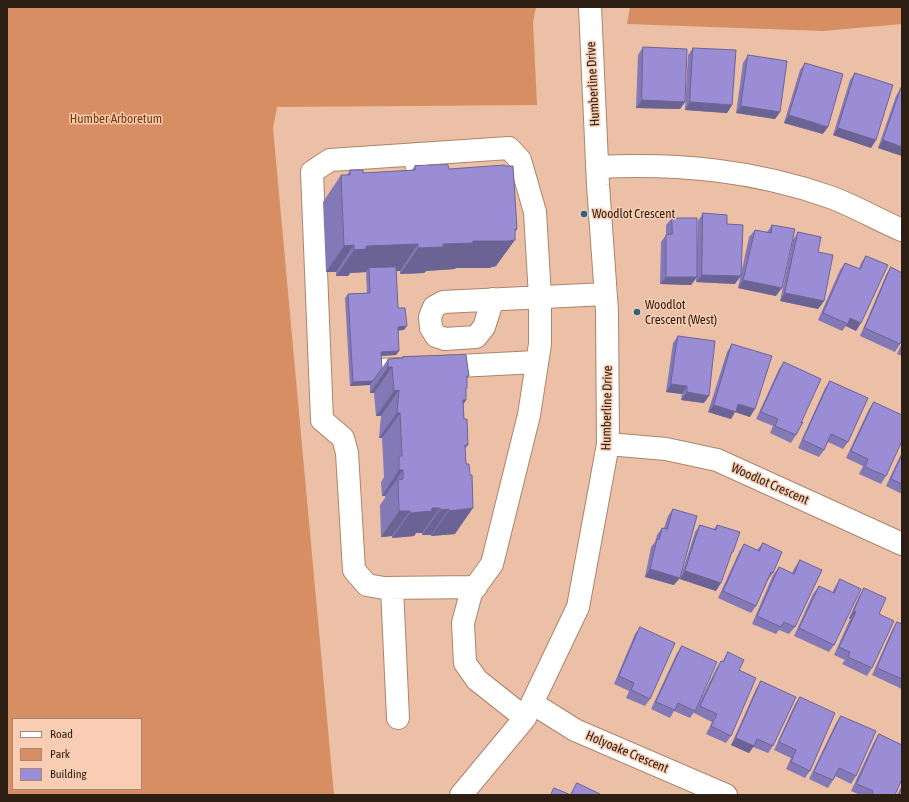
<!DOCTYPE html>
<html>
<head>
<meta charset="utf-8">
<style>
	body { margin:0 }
	#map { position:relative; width:909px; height:802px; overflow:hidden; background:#ebc0a7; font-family:"Asap Condensed",sans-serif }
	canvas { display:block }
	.frame { position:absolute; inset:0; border:8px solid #2d1e14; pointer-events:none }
	.legend { position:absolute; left:12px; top:718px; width:130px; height:72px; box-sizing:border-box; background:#f8cdb3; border:1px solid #a78773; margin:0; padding:5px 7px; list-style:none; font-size:12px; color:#2d1e14 }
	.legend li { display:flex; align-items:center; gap:8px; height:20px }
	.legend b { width:20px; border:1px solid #a78773 }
</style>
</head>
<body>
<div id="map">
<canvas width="909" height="802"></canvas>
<div class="frame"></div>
<ul class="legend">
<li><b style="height:5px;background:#fff"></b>Road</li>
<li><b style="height:11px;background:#d68e62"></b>Park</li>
<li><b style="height:11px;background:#9a8dd5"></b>Building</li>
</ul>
</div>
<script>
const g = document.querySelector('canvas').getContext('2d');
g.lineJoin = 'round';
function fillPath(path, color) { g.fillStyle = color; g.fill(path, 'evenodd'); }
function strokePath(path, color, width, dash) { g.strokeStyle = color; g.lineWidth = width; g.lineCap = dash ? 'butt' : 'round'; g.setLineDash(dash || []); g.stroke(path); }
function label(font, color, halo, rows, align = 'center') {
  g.font = font + ' "Asap Condensed",sans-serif'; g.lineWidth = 3; g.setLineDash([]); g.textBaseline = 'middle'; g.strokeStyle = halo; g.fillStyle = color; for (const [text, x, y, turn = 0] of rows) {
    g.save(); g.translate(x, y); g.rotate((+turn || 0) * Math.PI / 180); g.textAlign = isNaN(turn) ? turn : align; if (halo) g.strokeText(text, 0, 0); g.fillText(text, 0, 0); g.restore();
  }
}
fillPath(new Path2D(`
	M7 7H536L533 22 537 105 277 107 273 128 334 795H7ZM13 719H141V789H13Z
	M630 7H902V24L823 31 627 24Z`), '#d68e62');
const minor = new Path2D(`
	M416 154 418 192
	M597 167C678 163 753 170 830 197 855 206 878 220 902 230
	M493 299 484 327 476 337 445 339 436 336 431 328 430 317 434 307 443 302 605 294
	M379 370 537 362
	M608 444 666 449 717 460 902 544
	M476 587 384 588 367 585 354 570 347 453 343 438 322 420 312 172 330 160 509 148 520 160 535 212 540 297V344L529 415 492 564 471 593 463 623 465 663 477 680 525 718
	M392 588 398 718
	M532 703 575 730 726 795
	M461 795 525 718 578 607 608 444 607 311 598 185 590 7`);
strokePath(minor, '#ac846c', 24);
strokePath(minor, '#fff', 22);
fillPath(new Path2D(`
	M643 47 685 102 680 109 636 108 638 55Z
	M693 48 732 105 727 113 685 110 688 55Z
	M748 55 780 112 775 119 736 113 743 63Z
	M805 63 823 134 784 123 800 70Z
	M855 73 876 140 871 148 833 135 850 80Z
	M901 88 902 156 878 148 896 96Z
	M415 166 449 169 515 231 496 266 489 268H456L455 269 426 271 424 273 400 274V271H396L398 308 404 330H398L399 351 396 355 381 356 382 368 388 359 402 358 403 357 469 376 467 378 466 390V400L463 405 464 419 468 445 465 449 455 534 431 536V535H422V533H416L414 536 392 538V536L381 537 380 505 385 498V496H382L381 482 384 477 382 438H379L381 416H376L374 393H370V385L350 386 345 298 348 294 367 293 366 272 350 273 348 276H336V272H326L323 202 341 175H347L350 170 363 173 412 170Z
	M703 213 727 224 735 284 696 282 698 221Z
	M672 218 697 277 691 285 660 284 661 242 666 235V225Z
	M772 225 776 296 738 288 749 237 755 230 767 232Z
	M798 232 818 252 824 301 818 309 780 301 793 240Z
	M866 256 856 331 846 326 842 331 818 320 840 270 845 263 859 269 861 263Z
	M891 267 900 344 895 352 860 336 886 275Z
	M678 336 704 403 681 400 682 394 666 392 673 343Z
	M902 343V356L897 354Z
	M732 344 750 417 735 412 731 419 708 412 727 352Z
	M784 362 801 423 796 435 791 443 770 433 773 426 756 419 779 369Z
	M830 381 848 442 843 449 828 442 824 450 819 457 798 448 825 388Z
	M874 402 886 476 881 484 859 474 863 466 846 458 869 409Z
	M902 452V494L886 486Z
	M673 509 674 585 645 577 651 547 655 542 657 535 662 528H664L668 516Z
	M700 525 714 529 717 525 716 591 680 579 695 532Z
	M763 543 773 573 768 580 756 606 751 613 718 598 739 552 744 544 757 550Z
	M800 560 795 627 789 634 779 630 776 634 752 624 773 575 779 567 792 573 795 567Z
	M840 579 834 645 829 652 794 636 813 594 819 586 832 593 835 587Z
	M864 588 879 614 872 668 867 676 842 664 845 660 834 655 850 619 849 618 859 596Z
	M897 622 902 624V689L872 675 892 630Z
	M640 627 650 699 645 706 626 698 629 691 614 684 635 634Z
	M682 646 695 711 690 718 674 711 670 718 651 709 677 653Z
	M728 652 739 670 731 736 726 743 706 734 712 722 694 713 716 669 721 661 722 662Z
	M761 681 773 746 768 753 753 747 749 753 731 745 756 689Z
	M800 697 810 771 805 778 786 769 791 758 774 750 795 704Z
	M841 716 856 776 851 784 835 776 833 780 828 788 809 779 836 723Z
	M879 734 895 795H860L851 791 874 742Z
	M577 783 599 795H551H570Z
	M902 785V795H897Z`), '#8479b7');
fillPath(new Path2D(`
	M642 100 685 102 680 109 636 108Z
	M690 102 732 105 727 113 685 110Z
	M741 106 780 112 775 119 736 113Z
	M789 115 828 127 823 134 784 123Z
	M838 128 876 140 871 148 833 135Z
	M883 140 902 147V156L878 148Z
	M515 229H517L508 241 515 240 496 266 489 268H456L455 269 426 271 424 273 400 274 418 248 473 241Z
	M418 244 400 271 369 272V268L366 272 350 273 348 276H336L354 250 366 246Z
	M354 245 336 272H326L344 246Z
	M702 275 741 276 735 284 696 282Z
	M666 277H697L691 285 660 284Z
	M743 280 782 288 776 296 738 288Z
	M785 293 824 301 818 309 780 301Z
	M850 318 861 323 856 331 846 326Z
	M407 326 404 330 395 331 398 327Z
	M399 351 396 355 378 356 381 352Z
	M388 367H392L374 393H370Z
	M373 381 370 385 350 386 353 382Z
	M671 384 687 386 682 394 666 392Z
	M399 390 381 416H376L394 391Z
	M687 392 709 396 704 403 681 400Z
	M463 400H466L449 426Z
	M738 404 755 409 750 417 735 412 731 419 708 412 714 405Z
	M397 413H400L382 438H379Z
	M399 470H403L385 496H382Z
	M432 508H440L422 533H416L414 536 392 538 410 513Z
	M473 508 455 534 431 536 449 511Z
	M449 509 431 535H422L440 510Z
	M399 511H410L392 536 381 537Z
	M650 569 680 578 674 585 645 577Z
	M685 571 721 583 716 591 680 579Z
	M854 611 856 612 850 619 849 618Z
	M736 738 754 746 749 753 731 745Z`), '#6c6395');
const building = new Path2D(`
	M643 47 687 49 685 102 642 100Z
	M693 48 736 50 732 105 690 102Z
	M748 55 787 61 780 112 741 106Z
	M805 63 843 74 828 127 789 115Z
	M855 73 893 85 876 140 838 128Z
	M901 88 902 89V147L883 140Z
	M448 165 449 169 505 165V166H513L517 229H515V240L508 241H473V243L443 244V247L418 248V244L366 246V249L354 250V245L344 246 341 175H350V170H363V173L415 170V166Z
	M703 213 727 215V224L743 225 741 276 702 275Z
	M672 218H697V277H666V235L672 234Z
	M772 225 795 229 782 288 743 280 755 230 771 233Z
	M798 232 821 237 818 252 833 255 824 301 785 293Z
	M866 256 888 265 861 323 850 318 848 324 823 313 845 263 860 269Z
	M396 267 398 308H405L407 326 398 327 399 351 381 352 382 368 373 381 353 382 348 294 370 293 369 268Z
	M891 267 902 273V340L900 344 865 328Z
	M678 336 715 341 709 396 687 392V386L671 384Z
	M732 344 772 356 755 409 738 404 736 412 714 405Z
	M466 355 469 376H467V388H466V400H463L464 419H467L468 445H465L466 464H469L470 475H472L473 508 449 511V509L440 510V508H432V511L410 513V511H399L398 480 403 479V470H399V456H402L400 413H397L399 390 394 391 392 367H388V359L403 358V357Z
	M784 362 821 379 801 423 803 422 796 435 775 426 778 419 761 412Z
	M830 381 868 398 848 442 831 434 824 450 803 440Z
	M874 402 902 415V441L886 476 865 467 868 459 851 451Z
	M902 455V484L891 479Z
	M673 509 697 516 680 578 650 569 657 539 659 540 662 528 667 529Z
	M700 525 716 530 717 525 740 532 733 552H732L721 583 685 571Z
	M763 543 782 552 773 573 771 572 756 606 723 591 744 544 759 551Z
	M800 560 822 570 795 627 784 622 781 627 757 616 779 567 794 574Z
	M840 579 861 589 834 645 799 628 819 586 834 593Z
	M864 588 886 598 879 614 894 621 872 668 848 657 850 652 839 647 856 612 854 611Z
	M897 622 902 624V679L877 668Z
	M640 627 675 643 650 699 631 690 634 683 619 676Z
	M682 646 717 662 695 711 678 703 675 710 656 702Z
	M728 652 744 660 739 670 756 678 731 736 711 726 717 714 700 706 721 661 723 662Z
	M761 681 796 697 773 746 757 739 754 746 736 738Z
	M800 697 835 713 810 771 791 762 796 750 779 742Z
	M841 716 876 731 856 776 839 768 833 780 814 772Z
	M879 734 902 745V779L895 795H872L873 791 857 784Z
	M577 783 600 794 599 795H571Z
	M554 788 571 795H551Z
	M902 788V795H899Z`);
fillPath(building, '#9a8dd5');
strokePath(building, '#6c6395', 1);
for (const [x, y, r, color] of [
	[584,214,4,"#2d657f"],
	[637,312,4,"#2d657f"]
]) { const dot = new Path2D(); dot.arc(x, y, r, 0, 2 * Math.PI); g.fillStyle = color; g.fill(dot); strokePath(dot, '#f8cdb3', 1.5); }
label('13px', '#2d1e14', '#f8cdb3', [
	["Humberline Drive",593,84,-93],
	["Humberline Drive",607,408,-89],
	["Woodlot Crescent",770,484,24],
	["Holyoake Crescent",627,752,23]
]);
label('13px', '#783600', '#f8cdb3', [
	["Humber Arboretum",116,119]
]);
label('13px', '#2d1e14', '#f8cdb3', [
	["Woodlot Crescent",592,214],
	["Woodlot",645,305],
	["Crescent (West)",645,320]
], 'left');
</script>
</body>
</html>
